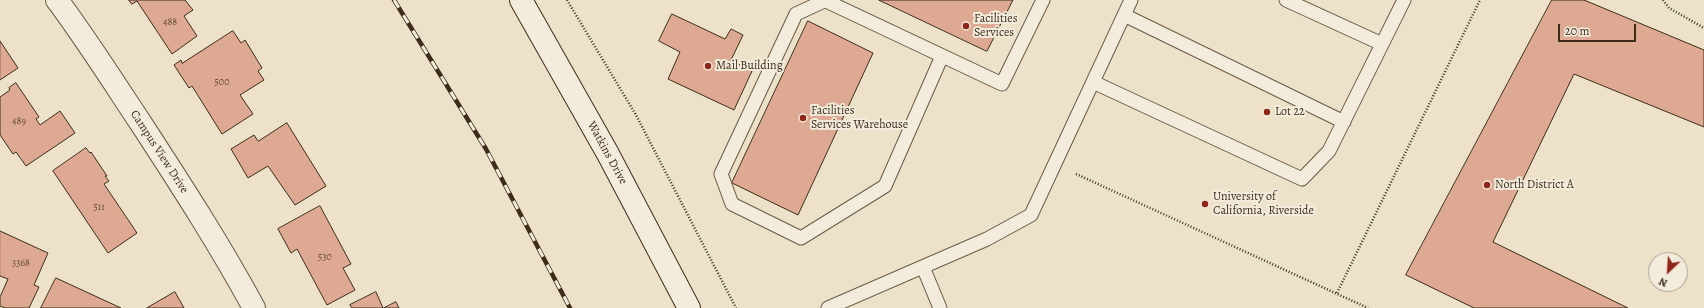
<!DOCTYPE html>
<html>
<head>
<meta charset="utf-8">
<style>
	body { margin:0 }
	#map { position:relative; width:1704px; height:308px; overflow:hidden; background:#ede2c9; font-family:Alegreya,serif }
	canvas { display:block }
	.north { position:absolute; left:1648px; top:252px; width:40px; height:40px; box-sizing:border-box; background:#f3ecdc; border:1px solid #aa9f8e; border-radius:50%; rotate:205deg; font-size:11px; font-weight:700; line-height:16px; text-align:center; color:#3d2c19 }
	.north::after { content:''; display:block; margin:auto; width:14px; height:18px; background:#8f2418; clip-path:polygon(50% 0,100% 100%,50% 72%,0 100%) }
	.scale { position:absolute; left:1558px; top:24px; width:78px; height:18px; box-sizing:border-box; border:2px solid #3d2c19; border-top:0; padding-left:5px; font-size:12px; line-height:14px; white-space:nowrap; color:#3d2c19; -webkit-text-stroke:3px #f3ecdc; paint-order:stroke }
</style>
</head>
<body>
<div id="map">
<canvas width="1704" height="308"></canvas>
<div class="north">N</div>
<div class="scale">20 m</div>
</div>
<script>
const g = document.querySelector('canvas').getContext('2d');
g.lineJoin = 'round';
function fillPath(path, color) { g.fillStyle = color; g.fill(path, 'evenodd'); }
function strokePath(path, color, width, dash) { g.strokeStyle = color; g.lineWidth = width; g.lineCap = dash ? 'butt' : 'round'; g.setLineDash(dash || []); g.stroke(path); }
function label(font, color, halo, rows, align = 'center') {
  g.font = font + ' Alegreya,serif'; g.lineWidth = 4; g.setLineDash([]); g.textBaseline = 'middle'; g.strokeStyle = halo; g.fillStyle = color; for (const [text, x, y, turn = 0] of rows) {
    g.save(); g.translate(x, y); g.rotate((+turn || 0) * Math.PI / 180); g.textAlign = isNaN(turn) ? turn : align; if (halo) g.strokeText(text, 0, 0); g.fillText(text, 0, 0); g.restore();
  }
}
const building = new Path2D(`
	M129 0H185L193 10 184 16 197 36 172 54 137 1 132 4Z
	M879 0H1013L987 51Z
	M1552 0H1584L1704 50V127L1574 74 1493 242 1628 308H1474L1406 275Z
	M672 14 725 39 731 29 743 35 731 60 752 71 734 110 668 79 680 52 659 41Z
	M808 21 873 53 798 215 732 183Z
	M233 31 241 43 245 40 262 68 258 71 264 80 240 95 253 114 222 134 192 86 189 88 174 65 181 60 182 63Z
	M0 41 18 68 0 80Z
	M16 83 39 117 36 119 40 125 60 111 75 133 26 166 16 152 13 154 0 135V97L10 90 9 88Z
	M287 123 326 186 295 205 268 166 248 178 231 149 254 135 258 141Z
	M86 148 90 153 91 152 107 176H105L109 181 104 184 137 233 108 253 53 171Z
	M320 206 351 264 343 268 355 290 327 305 297 249 291 253 278 229Z
	M0 231 48 253 34 285 39 287 29 308H5L0 306V297L8 279 0 276Z
	M56 278 121 308H41Z
	M175 292 184 308H147Z
	M376 292 383 308H352L350 305Z
	M396 302 399 308H384Z`);
fillPath(building, '#dea993');
strokePath(building, '#3d2c19', 1);
const service = new Path2D(`
	M824 0 1002 84 1043 0
	M1286 0 1382 44
	M824 1 796 14 721 174 732 204 801 238 885 186 942 56
	M1124 15 1344 122
	M1093 82 1302 179 1329 151 1404 0
	M923 267 940 308
	M828 308 987 239 1031 215 1131 0`);
const minor = new Path2D(`
	M57 0C87 40 114 83 142 125 181 185 220 245 254 308`);
const secondary = new Path2D(`
	M521 0 608 154 689 308`);
strokePath(service, '#695a45', 15);
strokePath(minor, '#695a45', 24);
strokePath(secondary, '#3d2c19', 24);
strokePath(new Path2D(`
	M567 0 636 115 736 308
	M1663 0 1669 8 1704 28
	M1076 174 1368 308
	M1337 293 1480 0`), '#3d2c19', 2.5, [1, 2]);
strokePath(service, '#f3ecdc', 13);
strokePath(minor, '#f3ecdc', 22);
strokePath(secondary, '#f3ecdc', 22);
const rail = new Path2D(`
	M394 0 486 149 570 308`);
strokePath(rail, '#3d2c19', 4.5);
strokePath(rail, '#f3ecdc', 3, [9]);
for (const [x, y, r, color] of [
	[966,26,4,"#8f2418"],
	[708,66,4,"#8f2418"],
	[1267,112,4,"#8f2418"],
	[803,118,4,"#8f2418"],
	[1487,185,4,"#8f2418"],
	[1205,204,4,"#8f2418"]
]) { const dot = new Path2D(); dot.arc(x, y, r, 0, 2 * Math.PI); g.fillStyle = color; g.fill(dot); strokePath(dot, '#f3ecdc', 1.5); }
label('10px', '#654b38', null, [
	["488",170,23],
	["500",222,83],
	["489",19,122],
	["511",99,208],
	["530",325,258],
	["3368",21,264]
]);
label('12px', '#3d2c19', '#f3ecdc', [
	["Facilities",974,19],
	["Services",974,33],
	["Mail Building",716,66],
	["Facilities",811,111],
	["Services Warehouse",811,125],
	["Lot 22",1275,112],
	["North District A",1495,185],
	["University of",1213,197],
	["California, Riverside",1213,211]
], 'left');
label('12px', '#3d2c19', '#f3ecdc', [
	["Campus View Drive",159,152,57],
	["Watkins Drive",607,153,61]
]);
</script>
</body>
</html>
